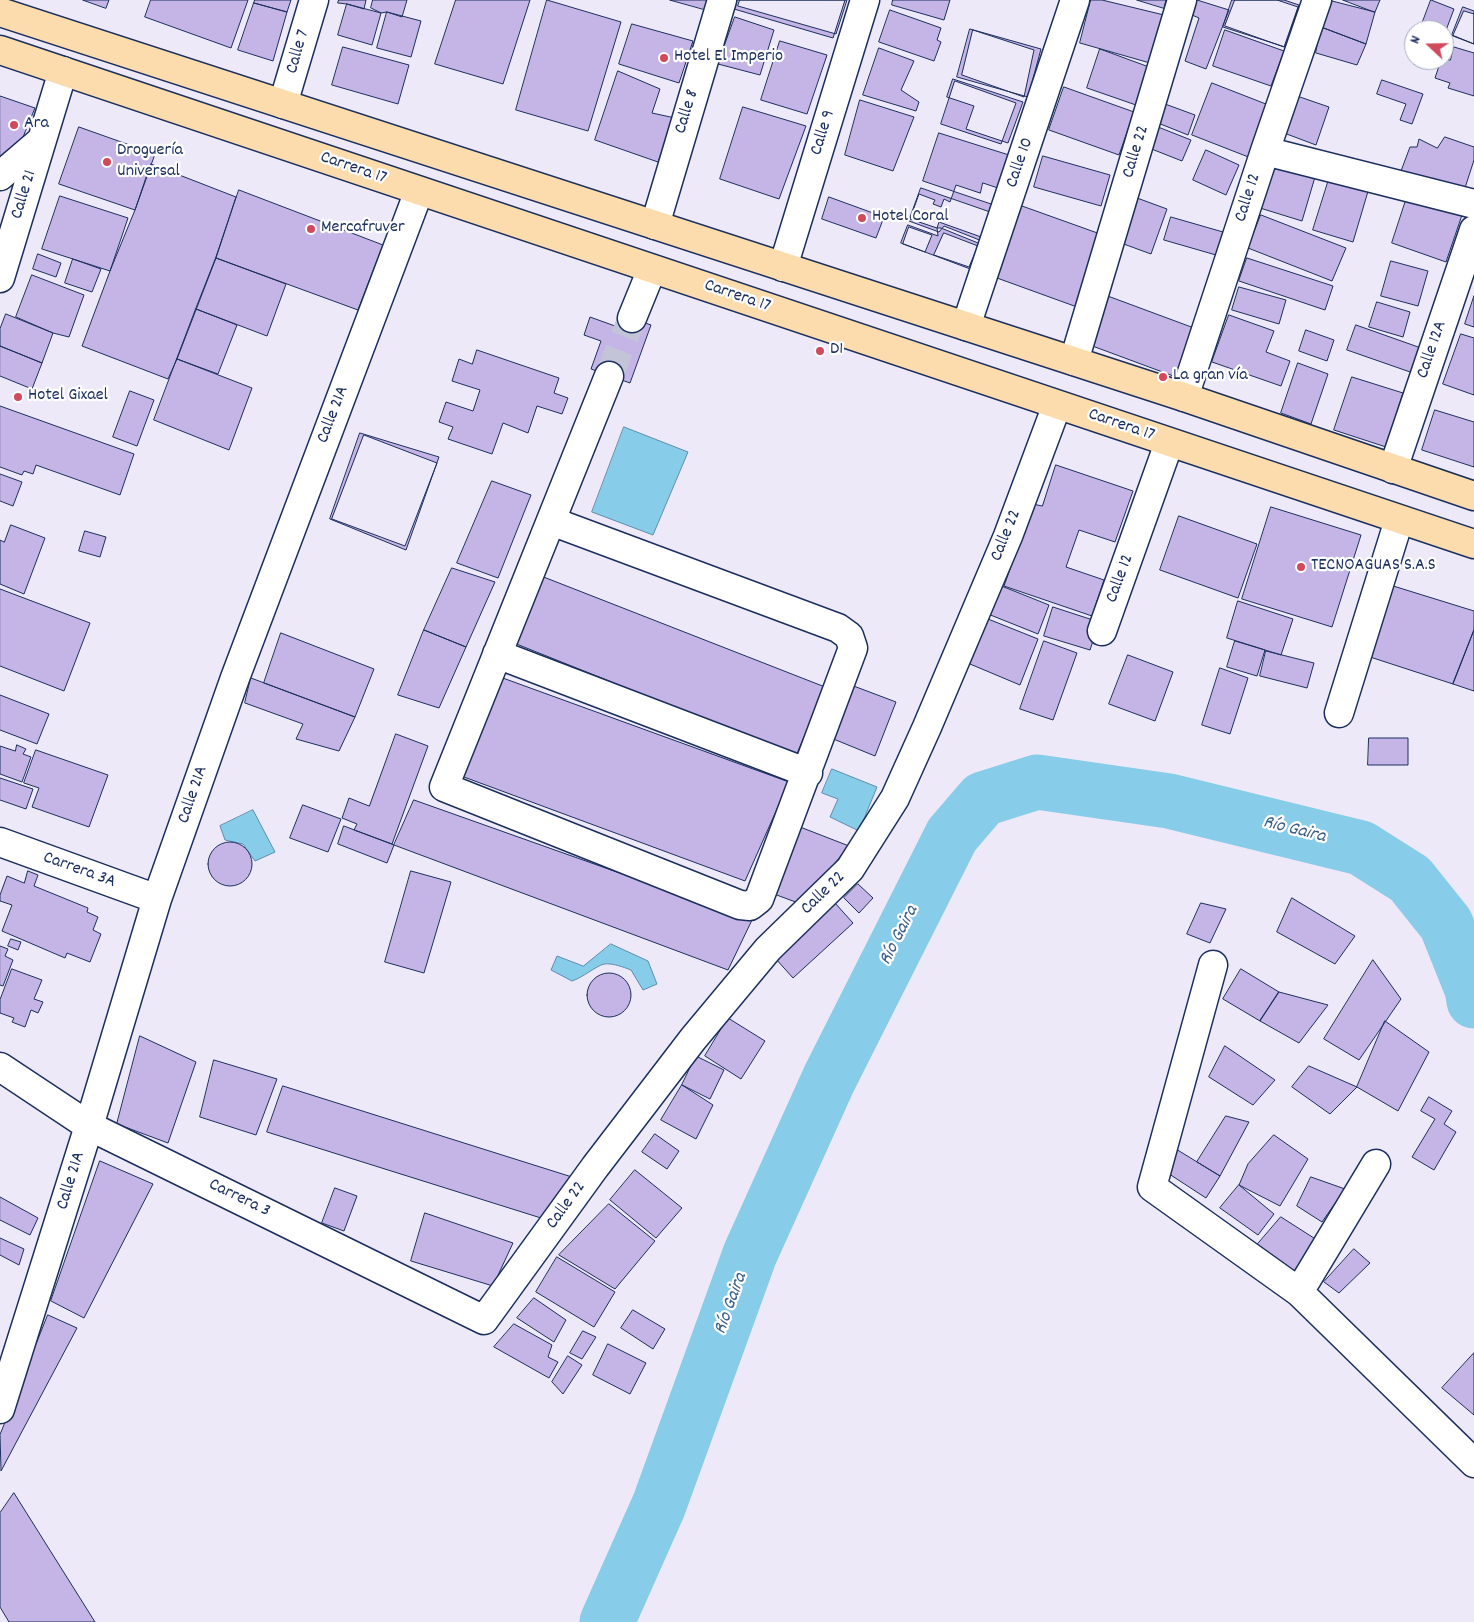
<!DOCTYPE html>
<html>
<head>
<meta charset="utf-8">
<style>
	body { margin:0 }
	#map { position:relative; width:1474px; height:1622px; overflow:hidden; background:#eee9f8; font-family:Dekko,sans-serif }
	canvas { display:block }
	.north { position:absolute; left:1404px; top:20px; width:50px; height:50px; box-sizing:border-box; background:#fff; border:1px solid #a4acbf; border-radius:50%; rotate:291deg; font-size:14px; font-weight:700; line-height:20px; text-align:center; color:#1b2f5e }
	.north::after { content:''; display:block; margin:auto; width:18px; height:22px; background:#d1495b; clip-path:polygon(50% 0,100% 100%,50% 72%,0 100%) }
</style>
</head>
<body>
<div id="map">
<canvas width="1474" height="1622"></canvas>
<div class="north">N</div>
</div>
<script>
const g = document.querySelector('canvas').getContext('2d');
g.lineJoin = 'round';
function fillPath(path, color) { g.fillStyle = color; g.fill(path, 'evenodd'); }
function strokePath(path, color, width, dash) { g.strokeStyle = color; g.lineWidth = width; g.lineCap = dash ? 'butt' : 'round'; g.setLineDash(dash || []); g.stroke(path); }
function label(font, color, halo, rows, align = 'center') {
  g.font = font + ' Dekko,sans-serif'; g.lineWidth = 4.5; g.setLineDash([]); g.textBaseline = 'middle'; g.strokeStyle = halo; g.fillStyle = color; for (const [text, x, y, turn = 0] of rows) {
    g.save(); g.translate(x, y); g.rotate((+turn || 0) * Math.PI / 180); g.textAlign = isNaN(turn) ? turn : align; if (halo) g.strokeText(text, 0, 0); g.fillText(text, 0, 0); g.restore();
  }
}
const water = new Path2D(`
	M624 427 688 452 653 535 592 512Z
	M832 769 877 787 859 831 830 817 838 799 822 793Z
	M253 810 275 852 255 861 243 844 225 840 220 826Z
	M611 944 648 961 657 984 643 990 631 970C623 967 613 963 604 964 596 966 582 978 572 981L551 970 557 956 583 966Z`);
fillPath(water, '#87cce8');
strokePath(water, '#5c8db1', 1);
strokePath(new Path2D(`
	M607 1622 659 1505 750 1254 829 1079 952 835 983 799 1037 782 1169 801 1361 848 1410 879 1446 924 1472 989 1474 1001`), '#87cce8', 55);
const building = new Path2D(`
	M83 0H109L106 8Z
	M151 0H248L231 48 145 17Z
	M255 0H291L287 12 254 3Z
	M339 0H366L364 9 347 4 338 3Z
	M373 0H407L402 17 387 12 381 13 371 8Z
	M456 0H530L503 84 435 64Z
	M547 0 621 22 588 131 516 110Z
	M670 0H710L707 10Z
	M736 0H845L833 38 734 9Z
	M740 0H847L836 34 738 6Z
	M893 0H950L944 20 892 5Z
	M1091 0H1102L1164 15 1150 63 1080 43Z
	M1137 0H1166L1164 8Z
	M1197 0 1229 10 1206 69 1185 61 1199 18 1192 15Z
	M1232 0H1284L1299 5 1285 47 1223 27Z
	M1235 0H1277L1298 7 1284 47 1225 26Z
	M1343 0H1380L1375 12Z
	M1431 0 1454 9 1445 33 1444 30H1437L1422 24Z
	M1332 1 1375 12 1366 44 1321 27Z
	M254 3 287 12 273 61 238 50Z
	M347 4 381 13 372 45 338 35Z
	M1463 7 1474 11V44L1452 35Z
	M890 10 941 28 937 40 941 42 934 61 879 42Z
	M1464 11 1474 14V44L1453 36Z
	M387 12 421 21 411 57 377 48Z
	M735 17 774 30 760 75 718 64Z
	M632 24 693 41 679 83 619 64Z
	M1321 27 1366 44 1357 65 1316 53Z
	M970 29 1041 49 1028 97 957 77Z
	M973 30 1034 50 1024 97 962 75Z
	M1225 30 1284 51 1271 86 1213 66Z
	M780 41 827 55 807 114 761 100Z
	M343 47 409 65 398 104 332 85Z
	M1454 47 1474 53V96L1448 88 1450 83 1435 78 1441 60H1450Z
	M879 48 914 61 901 90 919 102 916 111 863 95Z
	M1100 49 1149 67 1136 105 1087 88Z
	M618 71 660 89 652 113 675 118 658 162 595 140Z
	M953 79 1023 102 1008 143 966 129 974 106 947 97Z
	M1382 80 1423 94 1412 124 1400 120 1406 104 1377 94Z
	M955 81 1016 103 1001 144 941 124Z
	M1212 83 1271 106 1251 158 1192 135Z
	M1064 87 1134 112 1119 155 1049 130Z
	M0 96 35 108 21 142 0 163Z
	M1297 96 1329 107 1316 145 1284 133Z
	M860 100 914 117 893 171 845 155Z
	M1165 104 1195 115 1188 135 1158 123Z
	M743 107 806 126 779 199 720 179Z
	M79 127 155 154 135 210 59 184Z
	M1158 127 1191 140 1182 161 1149 148Z
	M939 133 1009 155 994 205 923 181Z
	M1445 137 1474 147V160L1464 191 1401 171 1410 147H1417L1419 139 1437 148Z
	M1206 150 1239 165 1226 195 1193 180Z
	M1043 156 1110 175 1101 206 1034 187Z
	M151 164 236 197 216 258 177 359 168 379 82 346 110 271 135 210Z
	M1273 164 1315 177 1302 221 1260 208Z
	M1330 176 1369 188 1353 242 1313 230Z
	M983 183 1001 189 984 238 939 222 937 228 910 219 919 194 935 200 933 204 941 207 944 199 950 202 956 185 980 193Z
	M921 188 993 213 982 241 944 226 939 232 909 221Z
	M239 190 383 245 358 310 216 258Z
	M60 196 128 218 110 271 42 249Z
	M829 197 884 217 876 238 822 219Z
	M1407 197 1462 215 1446 262 1392 243Z
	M1137 198 1167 209 1151 254 1121 243Z
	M1022 206 1103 235 1077 307 997 278Z
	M1261 215 1346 248 1332 281 1248 248Z
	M1171 217 1223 232 1216 255 1164 240Z
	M908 225 938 236 937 228H941L983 245 973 270 901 243Z
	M909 227 932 235 925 252 903 244Z
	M944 233 978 246 969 267 934 255Z
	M38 254 61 263 56 277 33 269Z
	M216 258 286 284 267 336 196 309Z
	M1247 258 1333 286 1325 310 1239 281Z
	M73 259 101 269 92 292 65 283Z
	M1391 261 1428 271 1418 306 1381 296Z
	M32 275 84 295 69 337 53 333 16 317Z
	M1239 287 1286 300 1279 324 1232 310Z
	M1105 295 1194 328 1176 377 1087 344Z
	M1474 296V327L1465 324Z
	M1377 302 1410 312 1403 337 1369 327Z
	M196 309 237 325 218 374 177 359Z
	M6 314 53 333 42 363 0 346V329Z
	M620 314 651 325 630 383 591 369 601 341 584 335 590 317 615 326Z
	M1229 315 1274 331 1266 352 1290 361 1281 386 1212 362Z
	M1356 325 1421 348 1413 373 1347 350Z
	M1306 330 1334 340 1327 361 1299 351Z
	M1461 334 1474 338V395L1443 384Z
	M0 346 42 363 32 389 0 376Z
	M477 350 559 378 554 393 568 398 562 414 537 406 528 433 503 423 492 454 448 439 453 427 439 422 446 402 473 411 480 390 452 381 459 359 472 364Z
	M177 359 252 388 229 450 154 420Z
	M1298 363 1328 374 1311 424 1281 413Z
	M1352 377 1403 393 1386 447 1334 430Z
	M130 391 154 400 137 446 113 437Z
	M0 406 134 454 120 495 36 465 33 474 24 471 22 475 0 467Z
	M1435 410 1474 422V467L1422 450Z
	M360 433 439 457 406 550 330 519Z
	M364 435 437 463 405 546 332 519Z
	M1056 465 1133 491 1115 542 1079 530 1066 567 1104 580 1092 616 1004 586 1033 504 1042 506Z
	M0 474 22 482 13 506 0 501Z
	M492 481 531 495 498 578 457 563Z
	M1271 507 1361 535 1332 627 1242 599Z
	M1179 516 1257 544 1238 598 1160 570Z
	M11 525 45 538 24 594 0 584V540L4 542Z
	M85 531 106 537 100 557 79 551Z
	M452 568 495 582 466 647 424 630Z
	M541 576 825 687 796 756 514 643Z
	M999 585 1049 605 1038 634 988 614Z
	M1390 585 1474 611V630L1453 684 1367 656Z
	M0 589 90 623 64 691 0 666Z
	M1238 601 1293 619 1281 655 1227 638Z
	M1053 607 1099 622 1090 650 1044 636Z
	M988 619 1038 639 1020 685 970 664Z
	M424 630 466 647 439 708 398 695Z
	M1474 630V691L1453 684Z
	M281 633 374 669 355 717 264 683Z
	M1044 641 1077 653 1053 720 1020 709Z
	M1235 641 1265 650 1257 676 1227 667Z
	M1266 651 1314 663 1307 688 1260 676Z
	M1128 655 1173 672 1155 721 1109 704Z
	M1220 668 1248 678 1230 734 1202 725Z
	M500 677 789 782 745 881 464 777Z
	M251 678 355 717 339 751 296 739 303 724 245 703Z
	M851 685 896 702 875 756 831 738Z
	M0 695 49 714 37 744 0 730Z
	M396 734 428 746 392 844 354 830 357 824 342 818 349 798 369 806Z
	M1369 738H1408V765H1368Z
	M17 745 26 749 23 754 31 757 22 782 0 774V746L15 751Z
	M36 750 108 775 89 827 32 807 39 788 24 783Z
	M0 778 33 789 26 809 0 800Z
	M414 800 752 920 728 970 394 845Z
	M303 805 341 819 328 852 290 838Z
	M344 826 394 845 387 863 338 844Z
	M800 827 849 846 801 904 774 894Z
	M208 864a22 22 0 1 1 44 0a22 22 0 1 1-44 0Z
	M28 871 38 875 34 886 88 908 87 912 98 917 93 930 101 934 90 962 67 953 65 958 2 931 12 905 0 901V895L7 876 24 883Z
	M411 871 451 882 424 973 385 962Z
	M858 884 873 898 859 913 844 898Z
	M1292 898 1355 936 1335 964 1277 932Z
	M835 903 853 923 793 978 775 958Z
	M1201 903 1226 909 1210 943 1187 934Z
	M11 939 21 942 18 950 8 946Z
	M0 946 8 949 5 956 13 960 3 986 0 985Z
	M1373 960 1401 999 1359 1060 1324 1039Z
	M12 969 42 980 34 999 43 1002 38 1013 31 1010 25 1027 12 1022 14 1018 0 1013V1000Z
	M1241 969 1279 992 1260 1021 1223 999Z
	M587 995a22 22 0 1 1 44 0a22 22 0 1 1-44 0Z
	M1279 992 1328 1005 1299 1043 1260 1021Z
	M728 1018 765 1041 741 1079 705 1056Z
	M1385 1021 1429 1052 1398 1111 1357 1087Z
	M140 1036 196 1062 168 1143 117 1124Z
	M1225 1046 1275 1080 1253 1105 1209 1077Z
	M696 1056 724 1070 710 1099 682 1085Z
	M214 1060 277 1079 256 1135 200 1117Z
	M1309 1066 1357 1087 1330 1114 1292 1087Z
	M682 1085 713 1105 696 1139 661 1120Z
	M283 1086 572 1177 541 1218 267 1132Z
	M1429 1097 1452 1111 1444 1124 1456 1132 1434 1170 1412 1157 1435 1119 1421 1111Z
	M1226 1116 1249 1122 1220 1176 1197 1162Z
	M655 1134 679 1151 667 1169 642 1152Z
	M1274 1135 1308 1159 1280 1206 1239 1185 1248 1164Z
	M1171 1146 1220 1176 1206 1198 1160 1168Z
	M100 1161 153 1184 84 1318 51 1301Z
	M635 1170 682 1208 656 1238 610 1200Z
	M1311 1177 1345 1189 1322 1222 1297 1206Z
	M1239 1185 1274 1214 1258 1235 1220 1208Z
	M335 1188 357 1196 344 1231 322 1223Z
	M0 1197 38 1218 30 1235 0 1220Z
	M609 1204 655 1241 615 1289 559 1255Z
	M425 1213 513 1243 493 1286 411 1261Z
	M1281 1217 1317 1240 1294 1276 1257 1245Z
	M0 1238 24 1249 19 1265 0 1255Z
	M1354 1249 1370 1263 1339 1293 1324 1282Z
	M557 1257 615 1292 594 1327 536 1292Z
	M534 1298 566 1320 554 1342 517 1318Z
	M633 1310 665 1329 653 1349 621 1328Z
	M48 1315 77 1328 1 1471 0 1435Z
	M514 1324 552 1345 548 1357 558 1362 549 1378 494 1347Z
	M583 1331 596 1337 582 1359 570 1353Z
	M608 1344 646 1363 630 1394 593 1375Z
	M1474 1353V1415L1442 1388Z
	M568 1356 582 1365 563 1394 552 1382Z
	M14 1493 95 1622H9L0 1607V1513Z`);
fillPath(building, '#c5b5e6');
strokePath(building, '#1b2f5e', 1);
strokePath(new Path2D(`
	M609 376 632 318`), '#c4c4d9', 28, [28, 14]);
const minor = new Path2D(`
	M283 104 314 0
	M1265 151 1474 204
	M0 176 42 140
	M655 225 722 0
	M783 267 865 0
	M0 278 63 71
	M632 318 652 269
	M966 326 1075 0
	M1074 361 1182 0
	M1184 397 1265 151 1317 0
	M1393 469 1474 230
	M551 521 838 628 849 636 853 648 759 899 750 906 740 905 444 787 609 376
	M1102 631 1169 443
	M497 654 808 773
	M1339 713 1399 520
	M0 842 157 899
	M1213 965 1152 1187 1299 1292 1474 1463
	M0 1067 89 1126 484 1320 595 1167 693 1039 768 949 850 869 895 798 927 727 1008 536 1057 405
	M1299 1292 1376 1164
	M0 1409 89 1126 157 899 235 678 419 191`);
const major = new Path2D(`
	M0 12 1184 397 1474 496
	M0 50 1474 544`);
strokePath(minor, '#1b2f5e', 31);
strokePath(major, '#1b2f5e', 31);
strokePath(minor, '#fff', 28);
strokePath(major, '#fcdcac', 28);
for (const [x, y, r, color] of [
	[664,58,5,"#d1495b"],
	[14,125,5,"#d1495b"],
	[107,162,5,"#d1495b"],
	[862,218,5,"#d1495b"],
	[311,229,5,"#d1495b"],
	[820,351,5,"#d1495b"],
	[1163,377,5,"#d1495b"],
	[18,397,5,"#d1495b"],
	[1301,567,5,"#d1495b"]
]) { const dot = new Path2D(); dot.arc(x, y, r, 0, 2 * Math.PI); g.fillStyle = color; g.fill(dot); strokePath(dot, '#fff', 2); }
label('18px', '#1b2f5e', '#fff', [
	["Calle 7",299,52,-74],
	["Calle 8",688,112,-73],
	["Calle 9",824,133,-73],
	["Calle 22",1137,152,-73],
	["Calle 10",1021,163,-71],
	["Carrera 17",353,169,19],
	["Calle 21",25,195,-73],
	["Calle 12",1249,198,-72],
	["Carrera 17",737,297,19],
	["Calle 12A",1433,350,-71],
	["Calle 21A",334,415,-69],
	["Carrera 17",1121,426,19],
	["Calle 22",1007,536,-68],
	["Calle 12",1121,579,-70],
	["Calle 21A",194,795,-71],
	["Carrera 3A",79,871,20],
	["Calle 22",824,894,-44],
	["Calle 21A",72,1181,-73],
	["Carrera 3",239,1199,26],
	["Calle 22",567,1206,-54]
]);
label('18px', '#1b2f5e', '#fff', [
	["Hotel El Imperio",674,58],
	["Ara",24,125],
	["Droguería",117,152],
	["Universal",117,173],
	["Hotel Coral",872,218],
	["Mercafruver",321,229],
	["D1",830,351],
	["La gran vía",1173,377],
	["Hotel Gixael",28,397],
	["TECNOAGUAS S.A.S",1311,567]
], 'left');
label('italic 19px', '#3b5e87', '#fff', [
	["Río Gaira",1294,831,14],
	["Río Gaira",900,936,-63],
	["Río Gaira",732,1304,-70]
]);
</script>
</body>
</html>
